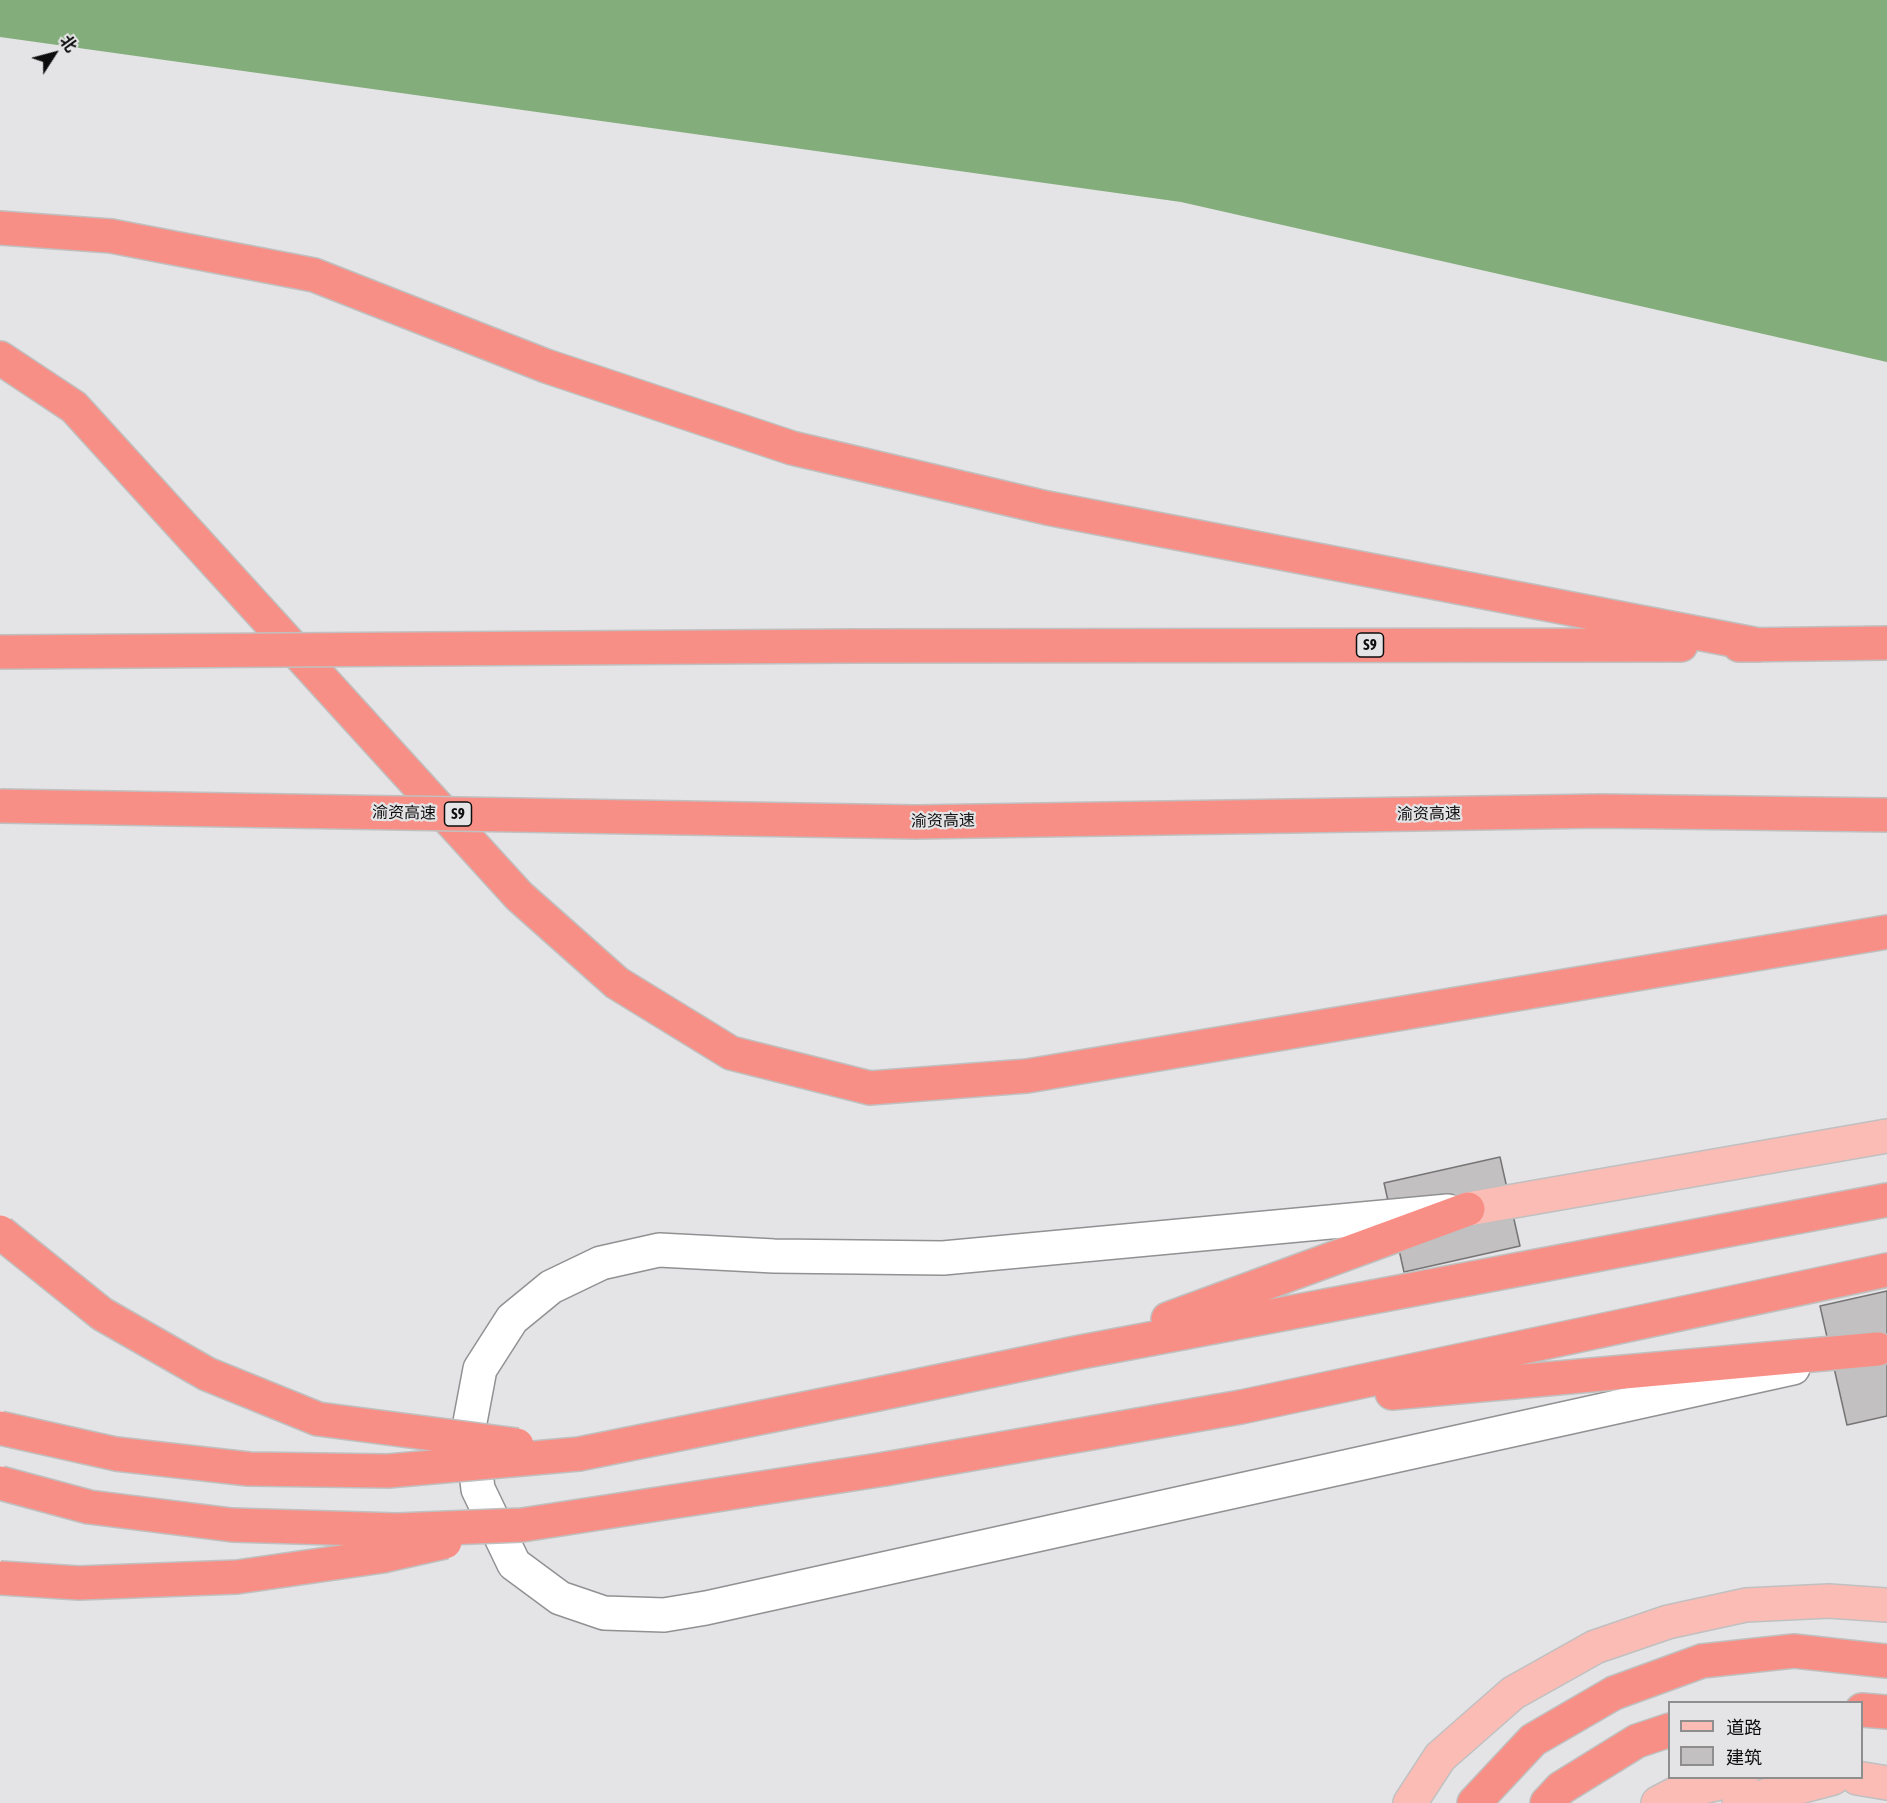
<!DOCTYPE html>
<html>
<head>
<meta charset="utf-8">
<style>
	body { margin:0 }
	#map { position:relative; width:1887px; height:1803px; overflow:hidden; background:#e4e4e6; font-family:"Asap Condensed","Noto Sans SC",sans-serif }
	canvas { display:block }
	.legend { position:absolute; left:1668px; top:1701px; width:195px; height:78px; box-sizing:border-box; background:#e4e4e6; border:2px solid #8e8e8f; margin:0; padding:8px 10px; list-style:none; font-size:18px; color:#0d0d0d }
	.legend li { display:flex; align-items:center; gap:12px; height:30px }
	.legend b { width:30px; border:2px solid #8e8e8f }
	.north { position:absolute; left:24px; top:24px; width:60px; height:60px; -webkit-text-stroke:4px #e4e4e6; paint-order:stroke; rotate:54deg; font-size:16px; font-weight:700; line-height:24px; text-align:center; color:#0d0d0d }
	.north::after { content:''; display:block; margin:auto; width:21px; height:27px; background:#0d0d0d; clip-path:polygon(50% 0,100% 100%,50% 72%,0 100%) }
</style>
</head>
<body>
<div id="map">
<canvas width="1887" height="1803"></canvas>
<ul class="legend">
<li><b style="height:8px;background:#fbbcb6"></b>道路</li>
<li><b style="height:16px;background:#c2c0c1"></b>建筑</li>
</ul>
<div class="north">北</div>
</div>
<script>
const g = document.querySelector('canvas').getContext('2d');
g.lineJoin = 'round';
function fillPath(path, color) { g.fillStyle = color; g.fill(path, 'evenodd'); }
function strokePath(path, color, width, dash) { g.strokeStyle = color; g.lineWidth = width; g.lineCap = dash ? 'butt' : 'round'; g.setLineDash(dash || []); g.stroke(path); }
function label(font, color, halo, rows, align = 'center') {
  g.font = font + ' "Asap Condensed","Noto Sans SC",sans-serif'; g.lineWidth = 4.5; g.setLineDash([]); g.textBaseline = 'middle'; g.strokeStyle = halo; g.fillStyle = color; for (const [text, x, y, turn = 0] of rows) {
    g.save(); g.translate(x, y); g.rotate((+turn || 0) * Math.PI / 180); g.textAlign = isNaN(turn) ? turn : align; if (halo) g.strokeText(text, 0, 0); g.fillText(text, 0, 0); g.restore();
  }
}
fillPath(new Path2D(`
	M0 0H1887V362L1181 202 0 37Z`), '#84ad7c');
const building = new Path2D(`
	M1500 1157 1520 1246 1404 1272 1384 1183Z
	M1887 1291V1416L1847 1425 1820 1306Z`);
fillPath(building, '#c2c0c1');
strokePath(building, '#767475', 1.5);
const minor = new Path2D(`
	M1448 1211 943 1258 774 1256 659 1250 601 1263 551 1287 512 1319 480 1369 470 1422 478 1489 514 1564 560 1598 604 1613 664 1615 706 1608 1793 1368`);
const major = new Path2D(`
	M1468 1209 1887 1136
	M1857 1778 1887 1783
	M1410 1803 1440 1757 1513 1693 1595 1647 1668 1622 1746 1605 1829 1601 1887 1605
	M1658 1803 1677 1793 1741 1778
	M1739 1803 1833 1778`);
const highway = new Path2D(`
	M0 228 111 236 314 275 546 366 792 448 1047 508 1759 645
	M0 358 74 407 519 896 617 983 731 1053 870 1088 1027 1076 1887 932
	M1739 645 1887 643
	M852 646 1681 645
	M916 822 1601 811 1887 815
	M1168 1319 1468 1209
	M1392 1393 1878 1349
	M873 1395 1081 1352 1887 1200
	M885 1469 1241 1407 1887 1270
	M1862 1710 1887 1712
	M1474 1803 1533 1740 1614 1693 1702 1661 1794 1651 1887 1661
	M1547 1803 1561 1788 1637 1741 1670 1730`);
strokePath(minor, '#919193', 36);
strokePath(major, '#c0c0c0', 36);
strokePath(highway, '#c0c0c0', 36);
strokePath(minor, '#fff', 33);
strokePath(major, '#fbbcb6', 33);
strokePath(highway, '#f88f86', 33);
const highwayBridge = new Path2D(`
	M0 652 852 646
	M0 806 916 822
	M0 1232 102 1314 207 1374 318 1419 517 1445
	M0 1428 116 1454 249 1469 388 1471 579 1454 873 1395
	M0 1483 89 1507 232 1525 397 1530 522 1525 885 1469
	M0 1578 79 1583 237 1577 383 1556 445 1542`);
strokePath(highwayBridge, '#c0c0c0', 36, []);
strokePath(highwayBridge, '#f88f86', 33);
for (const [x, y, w] of [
	[1370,645,27],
	[458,814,27]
]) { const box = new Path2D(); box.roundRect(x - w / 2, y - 12, w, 24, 4.5); g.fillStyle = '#e4e4e6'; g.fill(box); strokePath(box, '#0d0d0d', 1.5); }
label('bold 15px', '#0d0d0d', null, [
	["S9",1370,645],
	["S9",458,814]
]);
label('16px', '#0d0d0d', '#e4e4e6', [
	["渝资高速",404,813,1],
	["渝资高速",1429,814,-1],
	["渝资高速",943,821,-1]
]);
</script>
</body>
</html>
